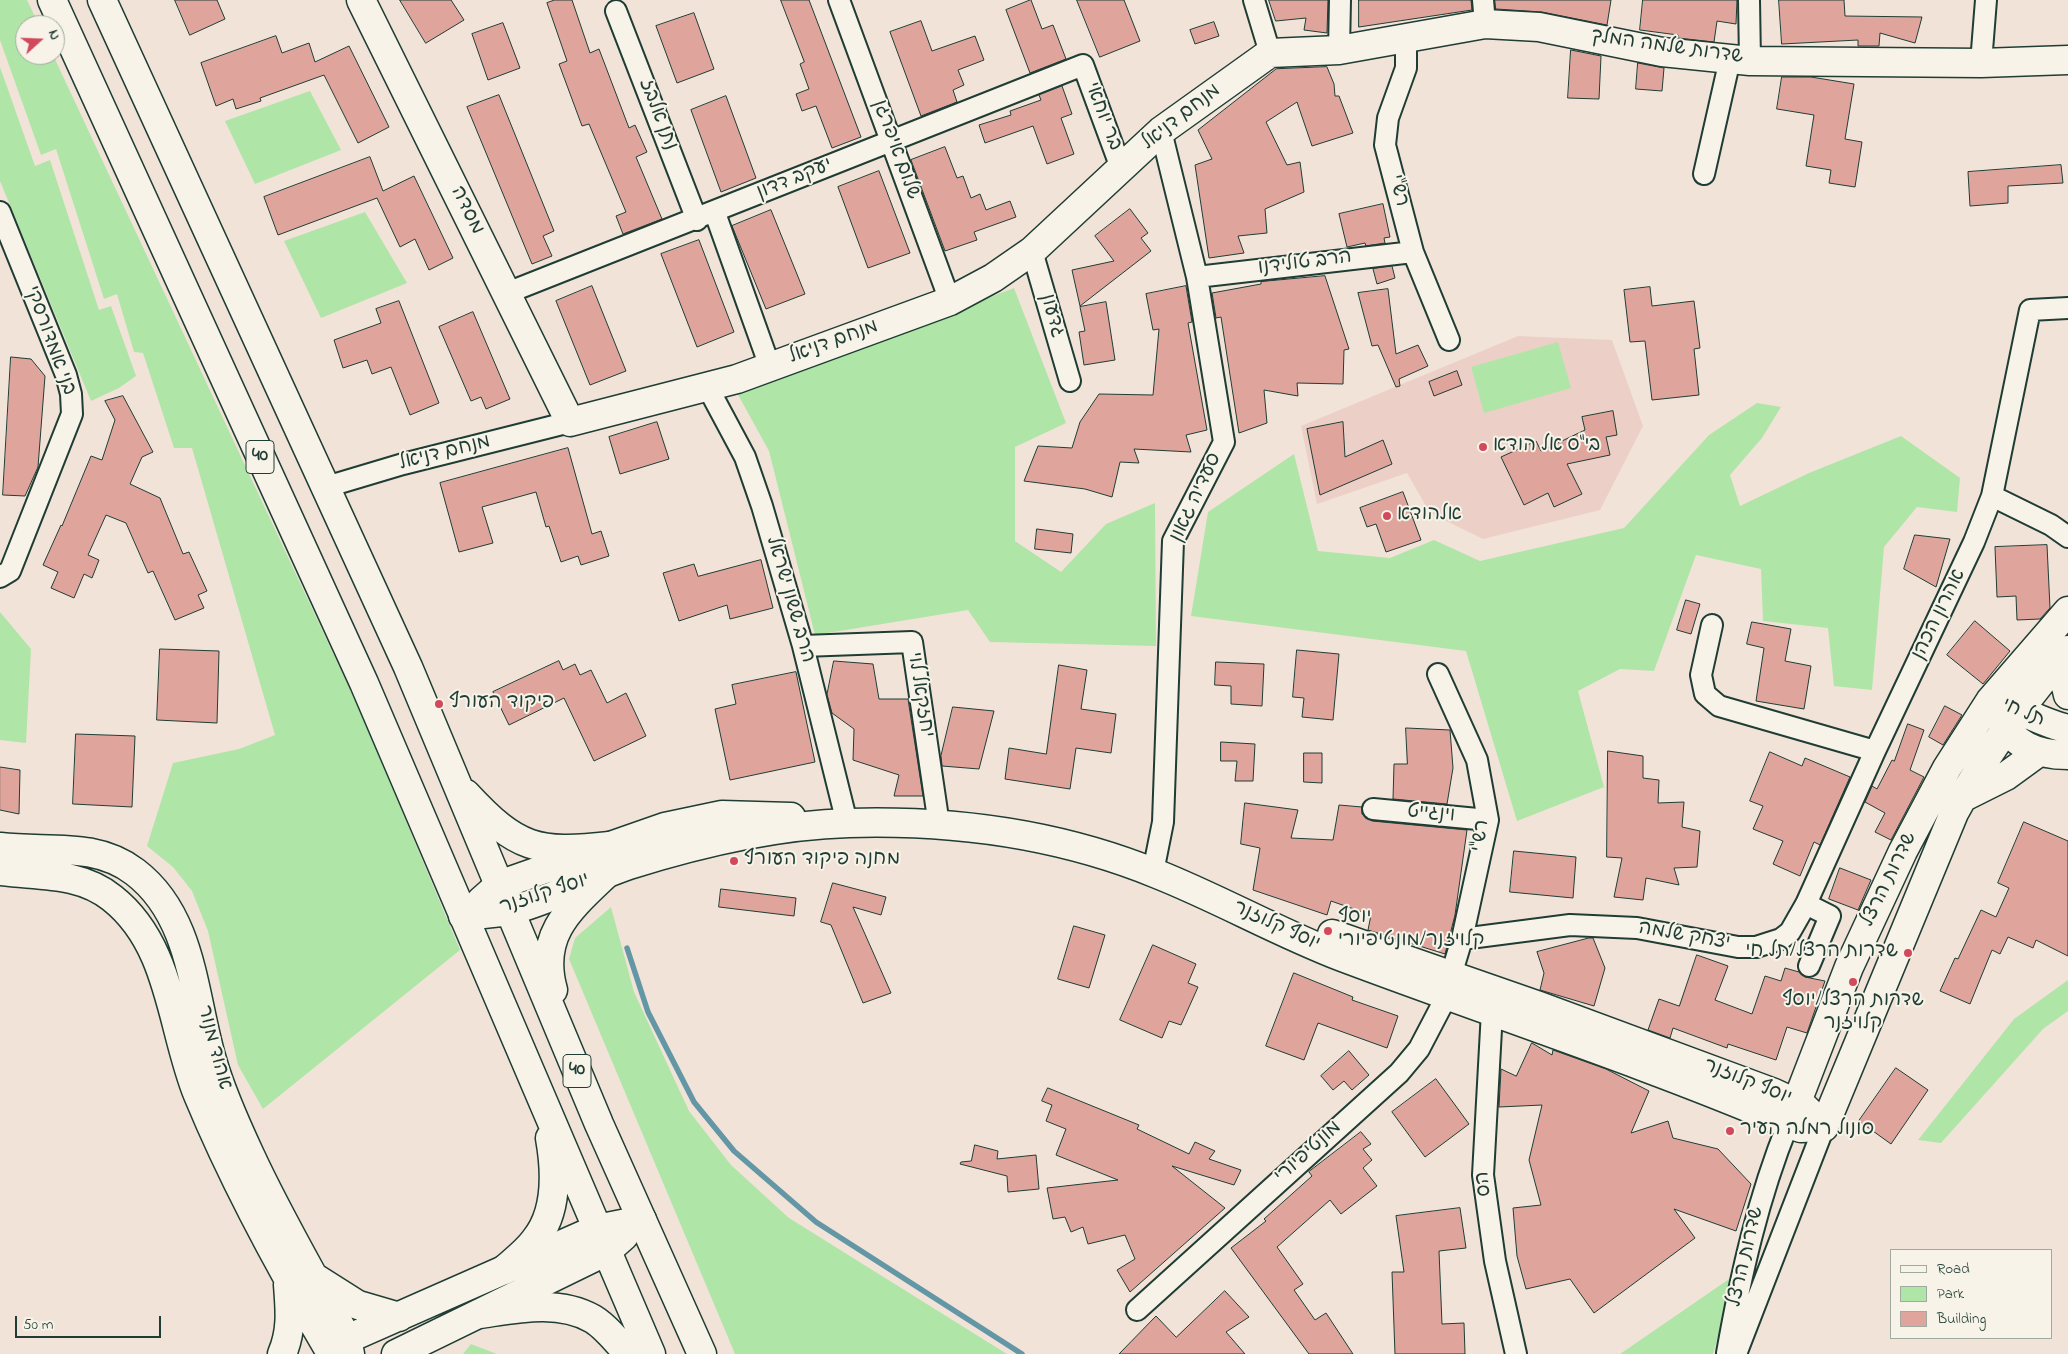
<!DOCTYPE html>
<html>
<head>
<meta charset="utf-8">
<style>
	body { margin:0 }
	#map { position:relative; width:2068px; height:1354px; overflow:hidden; background:#f2e3d9; font-family:"Indie Flower",sans-serif }
	canvas { display:block }
	.legend { position:absolute; left:1890px; top:1249px; width:162px; height:90px; box-sizing:border-box; background:#f7f3e8; border:1px solid #a1aaa0; margin:0; padding:6px 9px; list-style:none; font-size:15px; color:#1f3d34 }
	.legend li { display:flex; align-items:center; gap:10px; height:25px }
	.legend b { width:25px; border:1px solid #a1aaa0 }
	.north { position:absolute; left:15px; top:15px; width:50px; height:50px; box-sizing:border-box; background:#f7f3e8; border:1px solid #a1aaa0; border-radius:50%; rotate:70deg; font-size:14px; font-weight:700; line-height:20px; text-align:center; color:#1f3d34 }
	.north::after { content:''; display:block; margin:auto; width:18px; height:22px; background:#d1495b; clip-path:polygon(50% 0,100% 100%,50% 72%,0 100%) }
	.scale { position:absolute; left:15px; top:1316px; width:146px; height:22px; box-sizing:border-box; border:2px solid #1f3d34; border-top:0; padding-left:6px; font-size:15px; line-height:18px; white-space:nowrap; color:#1f3d34; -webkit-text-stroke:4px #f7f3e8; paint-order:stroke }
</style>
</head>
<body>
<div id="map">
<canvas width="2068" height="1354"></canvas>
<ul class="legend">
<li><b style="height:6px;background:#f7f3e8"></b>Road</li>
<li><b style="height:14px;background:#b0e5a8"></b>Park</li>
<li><b style="height:14px;background:#dfa59d"></b>Building</li>
</ul>
<div class="north">N</div>
<div class="scale">50 m</div>
</div>
<script>
const g = document.querySelector('canvas').getContext('2d');
g.lineJoin = 'round';
function fillPath(path, color) { g.fillStyle = color; g.fill(path, 'evenodd'); }
function strokePath(path, color, width, dash) { g.strokeStyle = color; g.lineWidth = width; g.lineCap = dash ? 'butt' : 'round'; g.setLineDash(dash || []); g.stroke(path); }
function label(font, color, halo, rows, align = 'center') {
  g.font = font + ' "Indie Flower","Playpen Sans Hebrew",sans-serif'; g.lineWidth = 4; g.setLineDash([]); g.textBaseline = 'middle'; g.strokeStyle = halo; g.fillStyle = color; for (const [text, x, y, turn = 0] of rows) {
    g.save(); g.translate(x, y); g.rotate((+turn || 0) * Math.PI / 180); g.textAlign = isNaN(turn) ? turn : align; if (halo) g.strokeText(text, 0, 0); g.fillText(text, 0, 0); g.restore();
  }
}
fillPath(new Path2D(`
	M1518 336 1612 340 1643 426 1600 510 1483 539 1430 513 1407 473 1317 504 1301 426Z`), '#ecd0c7');
fillPath(new Path2D(`
	M0 0H27L39 25H25V55H53L360 711 460 950 263 1109 238 1065 208 931 192 891 173 867 147 846 173 763 239 749 275 735 192 448H174L143 353 134 352 117 294 104 299 56 149 41 155 0 40Z
	M0 67 35 166 50 160 99 310 111 306 136 376 119 388 91 401 0 181Z
	M310 91 341 150 255 184 225 121Z
	M365 212 407 283 321 318 284 241Z
	M1014 288 1066 423 1015 447V541L1061 572 1106 524 1155 503 1156 646 990 642 968 610 815 635 769 451 736 391 778 378Z
	M1558 342 1571 388 1484 413 1471 367Z
	M1757 403 1781 407 1762 438 1730 475 1740 506 1809 473 1901 436 1960 478 1957 512 1917 507 1884 547 1872 690 1834 686 1828 628 1763 621 1761 569 1696 555 1654 671 1620 669 1578 691 1604 787 1517 821 1466 651 1191 616 1208 512 1294 454 1318 551 1390 558 1434 540 1480 561 1624 528 1709 435Z
	M0 612 31 649 26 743 0 740Z
	M611 907 634 992 689 1111 731 1165 789 1218 1007 1354H735L569 959 575 938Z
	M2068 980V1011L2043 1029 1941 1143 1918 1140 2014 1019Z
	M1735 1275 1713 1354H1620Z
	M471 1344 497 1354H463Z`), '#b0e5a8');
strokePath(new Path2D(`
	M627 948 648 1012 694 1102 734 1151 816 1222 1022 1354`), '#6397a5', 5.5);
const building = new Path2D(`
	M175 0H217L225 19 190 35Z
	M400 0H451L464 20 426 43Z
	M555 0H572L590 53 599 49 629 128 635 125 647 152 636 157 662 219 623 234 616 216 626 212 589 124 582 126 559 64 567 61 547 3Z
	M781 0H809L861 137 832 148 816 106 802 111 796 94 809 89 800 64 804 62Z
	M1031 0 1042 29 1053 25 1066 59 1030 73 1006 10Z
	M1077 0H1124L1140 41 1100 57Z
	M1269 0H1328L1327 33 1304 30 1306 18 1276 21Z
	M1359 0H1471L1472 10 1359 27Z
	M1495 0H1611L1607 25 1542 12 1496 9Z
	M1643 0H1737L1736 24 1717 21 1714 42 1678 38V35L1640 30Z
	M1779 0H1844L1845 16 1922 17 1915 43 1880 33 1879 46H1858V40L1782 44Z
	M694 13 714 69 677 83 656 26Z
	M921 21 932 51 975 36 984 60 958 70 964 85 953 90 957 102 921 116 890 32Z
	M1214 22 1219 36 1195 44 1190 30Z
	M503 23 520 68 488 80 472 34Z
	M276 36 282 53 309 43 315 62 349 46 389 127 358 143 324 75 260 98 261 101 236 109 233 99 216 106 201 63Z
	M1571 50 1601 56 1599 99 1568 98Z
	M1638 63 1664 68 1662 91 1636 89Z
	M1327 67 1334 84 1335 96H1339L1353 133 1312 146 1297 102 1266 122 1287 165 1300 162 1304 192 1265 209 1267 233 1238 236 1244 253 1209 258 1195 165 1212 159 1198 130 1276 69Z
	M1782 77H1811L1854 84 1845 139 1862 142 1855 187 1829 183 1831 170 1806 166 1814 115 1777 109Z
	M1062 86 1072 114 1061 118 1074 154 1047 164 1033 126 985 143 979 125 1011 115 1010 111 1041 100 1039 95Z
	M499 95 554 231 543 236 552 256 532 264 467 107Z
	M726 96 756 178 721 192 691 110Z
	M945 147 957 178 963 176 971 198 980 194 986 210 1010 201 1016 217 974 232 977 240 945 251 911 160Z
	M370 157 383 191 414 176 453 258 429 270 415 239 400 247 377 198 278 235 264 197Z
	M2061 165 2063 183 2008 186V203L1970 206 1968 172Z
	M879 171 910 253 868 268 838 187Z
	M1383 204 1390 237 1384 238 1385 243 1366 246 1365 243 1347 247 1339 214Z
	M1130 209 1148 233 1141 238 1151 251 1080 306 1072 270 1114 261 1095 236Z
	M771 210 805 294 766 309 732 226Z
	M699 240 734 332 697 347 661 254Z
	M1392 266 1395 278 1377 284 1373 269Z
	M1325 276 1349 349 1344 350 1343 384 1297 383 1298 396 1264 390 1267 423 1239 433 1221 317 1216 318 1212 293 1261 284V282Z
	M592 286 626 371 590 385 556 301Z
	M1186 286 1192 322 1188 323 1207 430 1186 435 1191 452 1134 449 1139 463 1120 462 1112 497 1085 489 1024 481 1038 446 1072 448 1080 422 1099 394 1153 395 1159 329 1153 330 1146 294Z
	M1650 287 1652 306 1694 301 1700 348 1694 349 1699 395 1652 400 1645 341 1630 342 1624 290Z
	M1388 289 1396 354 1418 345 1428 366 1399 379 1400 386 1396 387 1378 345 1372 346 1358 293Z
	M399 301 439 403 410 415 391 367 372 374 367 360 343 368 334 340 381 323 376 309Z
	M1106 302 1115 360 1084 365 1079 332 1085 331 1080 307Z
	M473 312 510 399 486 409 481 397 471 401 439 327Z
	M11 357 31 359 45 376 38 467 25 496 3 495Z
	M1457 371 1462 385 1434 396 1429 382Z
	M123 396 153 452 142 457 130 484 160 498 183 554 189 552 207 591 198 595 204 608 175 620 153 571 148 573 126 523 106 515 88 555 99 560 92 578 84 574 74 598 51 588 58 572 43 565 61 525 62 526 91 456 102 460 115 420 105 401Z
	M1613 411 1617 435 1606 437 1610 455 1567 464 1582 494 1554 507 1548 493 1524 505 1501 457 1536 441 1541 451 1585 430 1582 417Z
	M657 422 669 459 620 474 609 437Z
	M1343 422 1345 457 1383 440 1392 464 1320 495 1307 429Z
	M568 448 592 534 601 531 609 556 581 565 578 556 561 562 549 526 546 527 536 492 482 507 493 543 459 552 440 483Z
	M1403 492 1421 540 1386 552 1376 524 1367 527 1360 508Z
	M1037 529 1073 534 1071 553 1035 549Z
	M1915 535 1950 539 1936 587 1904 569Z
	M2047 545 2050 608 2040 619 2017 620 2016 596 1997 597 1995 547Z
	M761 560 773 608 730 619 727 605 679 621 663 573 694 564 698 576Z
	M1686 600 1700 604 1691 634 1677 630Z
	M1975 621 2010 651 1983 684 1947 655Z
	M1752 622 1791 629 1785 661 1811 666 1804 709 1756 701 1764 648 1747 644Z
	M160 649 219 651 217 723 157 720Z
	M1297 650 1339 654 1333 720 1302 717 1304 698 1293 697Z
	M559 661 563 670 575 664 580 675 591 670 607 703 626 693 646 736 594 761 564 698 509 725 493 692Z
	M834 661 873 664 879 699H908L923 796H894L899 775 853 760 854 729 832 713 827 695Z
	M1216 662 1264 664 1262 706 1231 704V686L1215 685Z
	M1059 665 1087 670 1081 709 1116 714 1111 753 1076 748 1070 789 1005 779 1009 748 1046 754Z
	M796 672 815 762 730 780 715 709 736 704 732 685Z
	M1945 706 1962 715 1943 745 1929 737Z
	M953 707 994 711 979 769 942 766 941 756Z
	M1908 724 1924 730 1910 770 1924 777 1891 840 1875 832 1885 813 1865 802 1872 786 1877 789 1892 760 1894 761Z
	M1406 728 1450 730 1453 768 1447 804 1393 799 1394 764H1407Z
	M76 734 135 736 132 807 73 804Z
	M1221 742 1255 744 1253 781H1235L1237 761H1221Z
	M1608 751 1643 756V778L1659 780 1658 803 1684 802 1682 827 1700 831 1697 867 1674 868 1679 885 1646 878 1643 900 1614 897 1622 858 1607 857Z
	M1770 752 1802 766 1805 758 1850 777 1820 845 1814 842 1800 876 1773 864 1783 841 1753 829 1763 806 1750 801Z
	M1304 753H1322V783L1304 782Z
	M0 767 20 770 19 814 0 810Z
	M1245 803 1298 810 1291 838 1333 840 1339 805 1362 807V814L1372 821 1467 830 1455 915 1445 954 1368 930 1371 915 1331 901 1327 915 1253 890 1260 848 1241 844Z
	M2024 822 2068 841V956L2036 940 2033 948 2008 937 2000 954 1992 950 1970 1004 1940 991 1955 958 1958 959 1981 910 1996 917 2009 888 1998 883Z
	M1514 851 1576 857 1573 898 1510 892Z
	M1840 868 1871 880 1858 910 1829 899Z
	M833 883 886 897 881 915 853 907 891 993 863 1003 831 925 821 922Z
	M721 889 796 898 794 916 719 907Z
	M1074 926 1105 935 1089 988 1058 979Z
	M1589 938H1593L1605 968 1594 1006 1540 990 1544 973 1537 952Z
	M1153 945 1196 964 1188 983 1198 987 1181 1025 1169 1021 1162 1038 1120 1020Z
	M1697 955 1728 966 1715 1000 1752 1014 1765 976 1781 981 1785 968 1799 972 1805 977 1825 981 1807 1033 1787 1027 1776 1060 1728 1044 1727 1048 1673 1028 1670 1038 1648 1030 1659 999 1679 1006Z
	M1294 973 1353 997 1352 1000 1398 1016 1387 1048 1318 1023 1304 1060 1266 1046Z
	M1532 1043 1552 1055 1553 1050 1606 1069 1649 1091 1631 1133 1668 1121 1673 1138 1718 1149 1751 1184 1736 1231 1674 1209 1695 1238 1594 1313 1570 1279 1526 1289 1517 1256 1513 1208 1541 1205 1529 1160 1542 1105 1499 1107 1501 1069 1516 1076Z
	M1349 1051 1369 1075 1352 1090 1344 1081 1333 1090 1321 1076Z
	M1896 1068 1928 1090 1891 1144 1859 1121Z
	M1436 1079 1469 1124 1425 1157 1392 1112Z
	M1048 1088 1139 1125 1137 1129 1189 1154 1195 1142 1215 1151 1209 1159 1241 1170 1234 1185 1172 1166 1225 1208 1130 1292 1117 1270 1135 1259 1125 1235 1088 1244 1083 1227 1071 1232 1065 1217 1053 1219 1047 1188 1118 1180 1056 1155 1066 1129 1046 1121 1052 1105 1042 1101Z
	M1361 1132 1371 1144 1363 1149 1372 1160 1363 1168 1377 1186 1341 1214 1330 1200 1277 1247 1303 1284 1294 1290 1315 1320 1326 1313 1353 1354H1309L1231 1248 1266 1221 1264 1219 1312 1176 1309 1172Z
	M975 1145 998 1151 997 1159 1036 1155 1039 1189 1008 1192 1007 1176 960 1164 961 1162 971 1161Z
	M1460 1208 1466 1248 1439 1251 1442 1324 1464 1323 1465 1354H1395L1392 1272H1404L1396 1216Z
	M1225 1291 1249 1317 1226 1332 1245 1354H1119L1156 1316 1176 1337Z`);
fillPath(building, '#dfa59d');
strokePath(building, '#1f3d34', 1);
const street = new Path2D(`
	M839 0 950 301
	M1254 0 1270 53
	M1483 0 1485 24
	M1749 0 1750 61
	M616 11 697 220
	M1406 37V68L1388 118 1385 145 1413 252 1449 340
	M1339 50 1340 0
	M1981 63 1986 0
	M1704 174 1730 59
	M0 212 66 375 71 394 72 414 10 571 0 577
	M715 213 770 367
	M1032 251 1070 381
	M1197 277 1413 252
	M507 293 1083 65 1121 168
	M707 386 745 457 762 506 803 646 847 823
	M326 487 403 464 570 422
	M1992 496 2051 525 2068 537
	M1712 625 1701 675 1705 694 1719 706 1875 751
	M803 646 912 642 939 825
	M1373 809 1488 820
	M1153 872 1163 822 1173 541 1224 442 1197 277 1161 131
	M1806 904 1830 916 1809 966
	M1462 939 1570 925 1637 928 1738 947H1756L1781 939 1790 932 1806 904 1875 751 1974 542 1992 496 2030 310 2068 308
	M1492 1011 1483 1175 1495 1261 1516 1354
	M1137 1310 1399 1073 1419 1049 1442 1005 1462 939 1488 820 1477 760 1438 674
	M1727 1353C1741 1274 1758 1198 1788 1124
	M1736 1354 1824 1127`);
const secondary = new Path2D(`
	M361 0 570 422 737 379 950 301 993 278 1032 251 1161 131 1270 53 1339 50 1485 24 1539 27 1662 52 1750 61 1981 63 2068 60
	M2064 655 2063 674 2068 695
	M2004 705C2026 712 2045 724 2068 729
	M1998 716C2014 745 2035 755 2068 755
	M1962 798 2006 776 2039 752
	M0 847C47 853 94 841 135 872 193 916 193 996 212 1060 221 1092 236 1125 250 1155 279 1218 315 1278 347 1339L350 1354
	M0 871C39 876 80 872 112 898 172 945 171 1029 198 1095 234 1182 280 1267 328 1348L334 1354
	M481 901 499 885 665 827 722 815 791 817
	M463 916C479 914 496 914 512 910 552 900 590 878 629 865 699 843 775 825 849 823 954 820 1059 834 1157 874 1220 899 1279 933 1342 957 1491 1013 1642 1062 1788 1124L1801 1128 1824 1127
	M1332 934 1539 1006 1774 1093 1804 1107 1824 1127
	M1790 1120 1849 967 1903 851 1947 768 1990 701 2068 611
	M1824 1127 1954 813C1985 755 2025 699 2068 650
	M317 1279 358 1305 399 1317
	M329 1347 597 1229 642 1220
	M282 1354C292 1331 290 1310 288 1285
	M396 1354 607 1251 624 1236`);
const highway = new Path2D(`
	M52 0 364 683 651 1354
	M102 0 408 667 599 1124 702 1354
	M466 794C517 849 537 854 610 846
	M553 990C538 936 568 910 604 876
	M504 1270C514 1261 527 1251 535 1240 558 1212 556 1172 550 1138
	M479 1314C515 1309 558 1299 593 1319 606 1327 618 1342 628 1354`);
strokePath(street, '#1f3d34', 24);
strokePath(secondary, '#1f3d34', 31);
strokePath(highway, '#1f3d34', 31);
strokePath(street, '#f7f3e8', 20);
strokePath(secondary, '#f7f3e8', 28);
strokePath(highway, '#f7f3e8', 28);
for (const [x, y, r, color] of [
	[1483,447,5,"#d1495b"],
	[1387,516,5,"#d1495b"],
	[439,704,5,"#d1495b"],
	[734,861,5,"#d1495b"],
	[1328,931,5,"#d1495b"],
	[1908,953,5,"#d1495b"],
	[1853,982,5,"#d1495b"],
	[1730,1131,5,"#d1495b"]
]) { const dot = new Path2D(); dot.arc(x, y, r, 0, 2 * Math.PI); g.fillStyle = color; g.fill(dot); strokePath(dot, '#f7f3e8', 2); }
for (const [x, y, w] of [
	[260,457,28],
	[577,1071,28]
]) { const box = new Path2D(); box.roundRect(x - w / 2, y - 16.5, w, 33, 4); g.fillStyle = '#f7f3e8'; g.fill(box); strokePath(box, '#1f3d34', 1); }
label('bold 19px', '#1f3d34', null, [
	["40",260,457],
	["40",577,1071]
]);
label('20px', '#1f3d34', '#f7f3e8', [
	["שדרות שלמה המלך",1667,48,8],
	["נתן אלבז",657,115,69],
	["בר יוחאי",1102,117,69],
	["מנחם דניאל",1182,118,-38],
	["שלום איפרגן",895,150,70],
	["יעקב דדון",795,180,-22],
	["רש\"י",1397,191,76],
	["מסדה",466,211,64],
	["הרב טולידנו",1305,264,-7],
	["גדעון",1051,316,74],
	["בני אמדורסקי",49,341,70],
	["מנחם דניאל",834,343,-20],
	["מנחם דניאל",445,454,-14],
	["סעדיה גאון",1197,498,-65],
	["הרב ששון ישראל",789,600,74],
	["אהרון הכהן",1940,615,-64],
	["יחזקאל לוי",919,695,81],
	["תל חי",2023,714,22],
	["וינגייט",1431,815,5],
	["רש\"י",1482,836,-82],
	["שדרות הרצל",1890,880,-64],
	["יוסף קלוזנר",545,895,-18],
	["יוסף קלוזנר",1276,927,25],
	["יצחק שלמה",1684,937,10],
	["אהוד מנור",213,1048,75],
	["יוסף קלוזנר",1747,1083,22],
	["מונטיפיורי",1309,1153,-42],
	["הס",1485,1184,-95],
	["שדרות הרצל",1747,1257,-77]
]);
label('20px', '#1f3d34', '#f7f3e8', [
	["בי\"ס אל הודא",1493,447],
	["אלהודא",1397,516],
	["פיקוד העורף",449,704],
	["מחנה פיקוד העורף",744,861],
	["יוסף",1338,919],
	["קלויזנר/מונטיפיורי",1338,942],
	["שדרות הרצל/תל חי",1898,953,"right"],
	["שדרות הרצל/יוסף",1853,1002,"center"],
	["קלויזנר",1853,1025,"center"],
	["סונול רמלה העיר",1740,1131]
], 'left');
</script>
</body>
</html>
